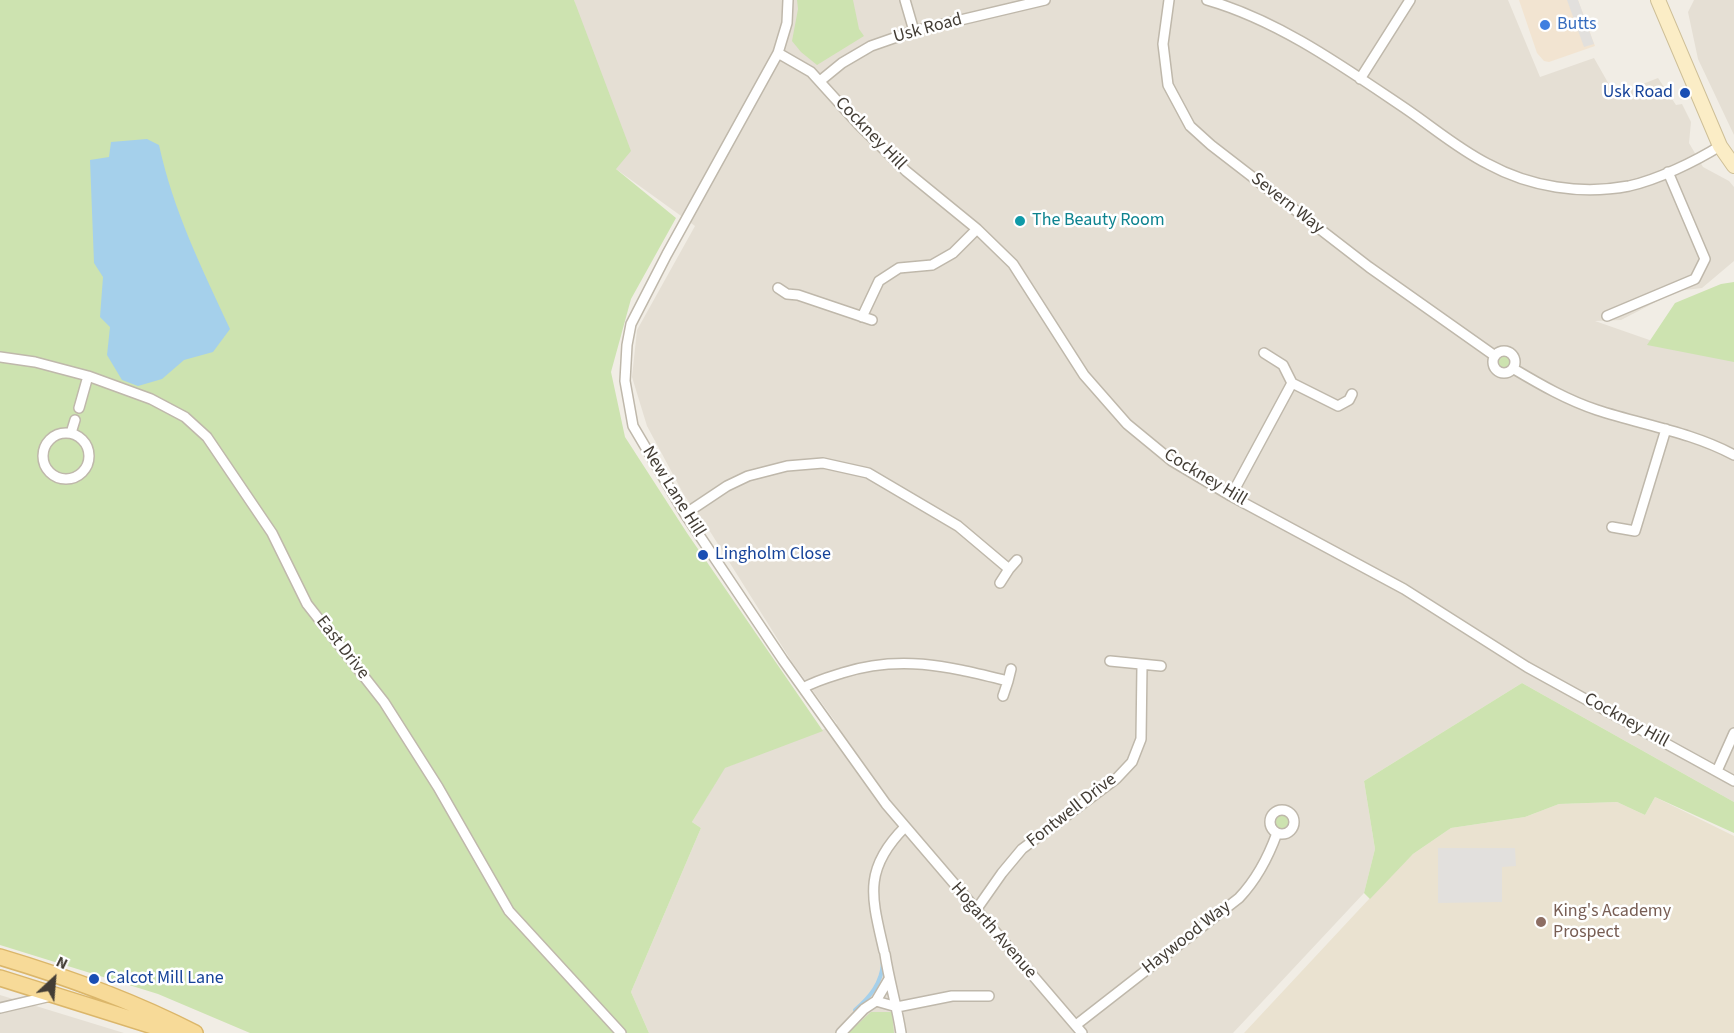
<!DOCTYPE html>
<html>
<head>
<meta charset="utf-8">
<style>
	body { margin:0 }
	#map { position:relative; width:1734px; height:1033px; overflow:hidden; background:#f1ede5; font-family:"Source Sans 3",sans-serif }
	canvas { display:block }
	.north { position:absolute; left:24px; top:949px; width:60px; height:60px; -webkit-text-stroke:4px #fff; paint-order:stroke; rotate:26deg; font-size:16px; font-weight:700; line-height:24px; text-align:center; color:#433d35 }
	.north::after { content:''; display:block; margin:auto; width:21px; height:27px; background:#433d35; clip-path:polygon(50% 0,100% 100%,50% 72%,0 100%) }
</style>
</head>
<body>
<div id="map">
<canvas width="1734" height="1033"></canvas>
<div class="north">N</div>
</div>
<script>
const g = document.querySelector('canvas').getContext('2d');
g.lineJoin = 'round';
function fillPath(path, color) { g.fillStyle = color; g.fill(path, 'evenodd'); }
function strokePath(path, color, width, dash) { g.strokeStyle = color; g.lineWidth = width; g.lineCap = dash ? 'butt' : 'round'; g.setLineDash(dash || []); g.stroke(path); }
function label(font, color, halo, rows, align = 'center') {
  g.font = font + ' "Source Sans 3",sans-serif'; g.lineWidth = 5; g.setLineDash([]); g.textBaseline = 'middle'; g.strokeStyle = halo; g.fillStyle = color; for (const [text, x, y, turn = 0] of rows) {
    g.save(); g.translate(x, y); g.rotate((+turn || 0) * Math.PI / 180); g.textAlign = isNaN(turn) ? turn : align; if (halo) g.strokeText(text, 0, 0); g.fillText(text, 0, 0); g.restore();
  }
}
fillPath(new Path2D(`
	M574 0H1508L1540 77 1594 58 1615 95 1658 78 1676 105 1682 104 1691 122 1689 143 1703 167 1729 181 1734 187V261L1702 288 1677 291 1621 320 1595 321 1658 343 1734 361V802L1522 683 1364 781 1375 849 1364 893 1233 1033H649L631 992 701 828 692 822 724 768 837 724 792 662 711 533 684 495 647 426 632 377 637 330 695 226 616 169Z
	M1694 0H1734V135L1698 59 1688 12Z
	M0 995 124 1033H0Z`), '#e5dfd4');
fillPath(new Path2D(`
	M1519 0H1578L1595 46 1549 62 1544 61 1537 53Z`), '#f2e4d1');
fillPath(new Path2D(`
	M1655 797 1734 836V1033H1244L1397 869 1413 854 1451 828 1525 817 1559 804 1617 802 1645 815Z`), '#eae2d0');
fillPath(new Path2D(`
	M0 0H574L631 151 616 169 676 218 631 299 611 372 625 437 687 533 823 731 725 768 692 822 701 828 631 992 649 1033H250L158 994 0 945Z
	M797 0H853L859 29 864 36 817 65 801 52 792 41 798 9Z
	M1734 282V362L1647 345 1675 303 1721 284Z
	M1497 362a8 8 0 1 1 16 0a8 8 0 1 1-16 0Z
	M1522 683 1734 802V833L1655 797 1645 815 1617 802 1559 804 1525 817 1451 828 1413 854 1370 899 1364 893 1375 849 1364 781Z
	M1275 822a7 7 0 1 1 14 0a7 7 0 1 1-14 0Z
	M871 1012H892L894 1033H848Z`), '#cde3b0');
fillPath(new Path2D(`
	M1567 0H1578L1594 44 1584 47Z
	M1438 848H1515L1516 866 1502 867V902L1438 903Z`), '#e2e0dd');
fillPath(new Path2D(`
	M147 139 159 145C173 210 202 269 230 329L213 352 184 360 162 379 138 386 122 380 107 355 110 327 100 317 103 277 94 263 90 160 109 157 111 142Z`), '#a5d0eb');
strokePath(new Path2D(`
	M855 1010C870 997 882 983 883 962`), '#a5d0eb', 4);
const street = new Path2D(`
	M788 0 787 23 778 53 667 254 631 324 627 345 625 381 633 426 685 514 783 660 886 804 1082 1033
	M905 0 914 31
	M1169 0 1163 44 1168 85 1190 126 1211 145 1369 267 1495 356
	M1207 0C1280 21 1345 68 1409 111 1435 129 1460 150 1488 164 1530 187 1581 195 1629 186 1657 180 1696 161 1720 146
	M778 53 811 72 859 125 906 171 977 229 1013 264 1084 375 1127 424 1172 461 1231 496 1404 589 1527 667 1734 781
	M1360 79 1410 0
	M820 81 842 63 871 46 914 31 1045 0
	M778 288 787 294 798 295 872 320
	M1607 316 1695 279 1705 259 1668 172
	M862 317 879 281 899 268 932 265 953 253 977 229
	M1493 362a11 11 0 1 1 22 0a11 11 0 1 1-22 0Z
	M0 357 35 362 88 376 151 399 185 417 207 437 272 533 307 604 384 702 438 787 509 911 621 1033
	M1514 369C1541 385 1567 400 1597 410 1643 425 1691 432 1734 455
	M1292 383 1338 406 1349 400 1352 394
	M79 408 88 376
	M43 456a23 23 0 1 1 46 0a23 23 0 1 1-46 0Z
	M71 433 75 420
	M1231 496 1292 383 1283 365 1264 353
	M685 514 727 486 748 476 787 466 823 463 868 473 958 526 1009 569 1017 560
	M1612 527 1635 531 1666 429
	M1000 583 1009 569
	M1110 661 1161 666
	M803 688C815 681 829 677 842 673 902 654 950 667 1008 681L1011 669
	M1003 696 1008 681
	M1717 771 1734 733
	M1270 822a12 12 0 1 1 24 0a12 12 0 1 1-24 0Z
	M976 910 1002 873 1022 849 1116 779 1132 762 1141 739 1142 666
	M884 951C872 898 862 870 905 827
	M885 954C889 981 897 1006 901 1033
	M876 1001 897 1007 952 996H989
	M0 1008 51 996
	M1076 1025 1239 898C1257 879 1268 858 1277 833
	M841 1033 864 1009 876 1001 889 979`);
const secondary = new Path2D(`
	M1658 0 1720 146 1734 166`);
const primary = new Path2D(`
	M0 957C67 977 133 1001 195 1033
	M0 978 175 1033`);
strokePath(street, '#bfb8ab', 12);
strokePath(secondary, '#cebf97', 16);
strokePath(primary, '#dbb66a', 18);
strokePath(street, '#fff', 9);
strokePath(secondary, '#fbedc6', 14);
strokePath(primary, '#f7da98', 15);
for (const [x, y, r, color] of [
	[1545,25,6,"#3f7fe0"],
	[1685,93,6,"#1a4fb4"],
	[1020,221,6,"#0f9aa8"],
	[703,555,6,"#1a4fb4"],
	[1541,922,6,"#8d6e63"],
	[94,979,6,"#1a4fb4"]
]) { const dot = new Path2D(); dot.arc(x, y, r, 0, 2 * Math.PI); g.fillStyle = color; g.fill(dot); strokePath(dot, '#fff', 2); }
label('18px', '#366cbe', '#fff', [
	["Butts",1557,25]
], 'left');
label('18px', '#433d35', '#fff', [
	["Usk Road",928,29,-15],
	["Cockney Hill",870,134,46],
	["Severn Way",1287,204,38],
	["Cockney Hill",1205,478,31],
	["New Lane Hill",673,492,58],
	["East Drive",342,648,52],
	["Cockney Hill",1626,721,29],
	["Fontwell Drive",1072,811,-38],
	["Hogarth Avenue",993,931,49],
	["Haywood Way",1187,938,-38]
]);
label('18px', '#164399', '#fff', [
	["Usk Road",1673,93,"right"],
	["Lingholm Close",715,555],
	["Calcot Mill Lane",106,979]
], 'left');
label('18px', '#0d838f', '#fff', [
	["The Beauty Room",1032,221]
], 'left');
label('18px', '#785e54', '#fff', [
	["King's Academy",1553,912],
	["Prospect",1553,933]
], 'left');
</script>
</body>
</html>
